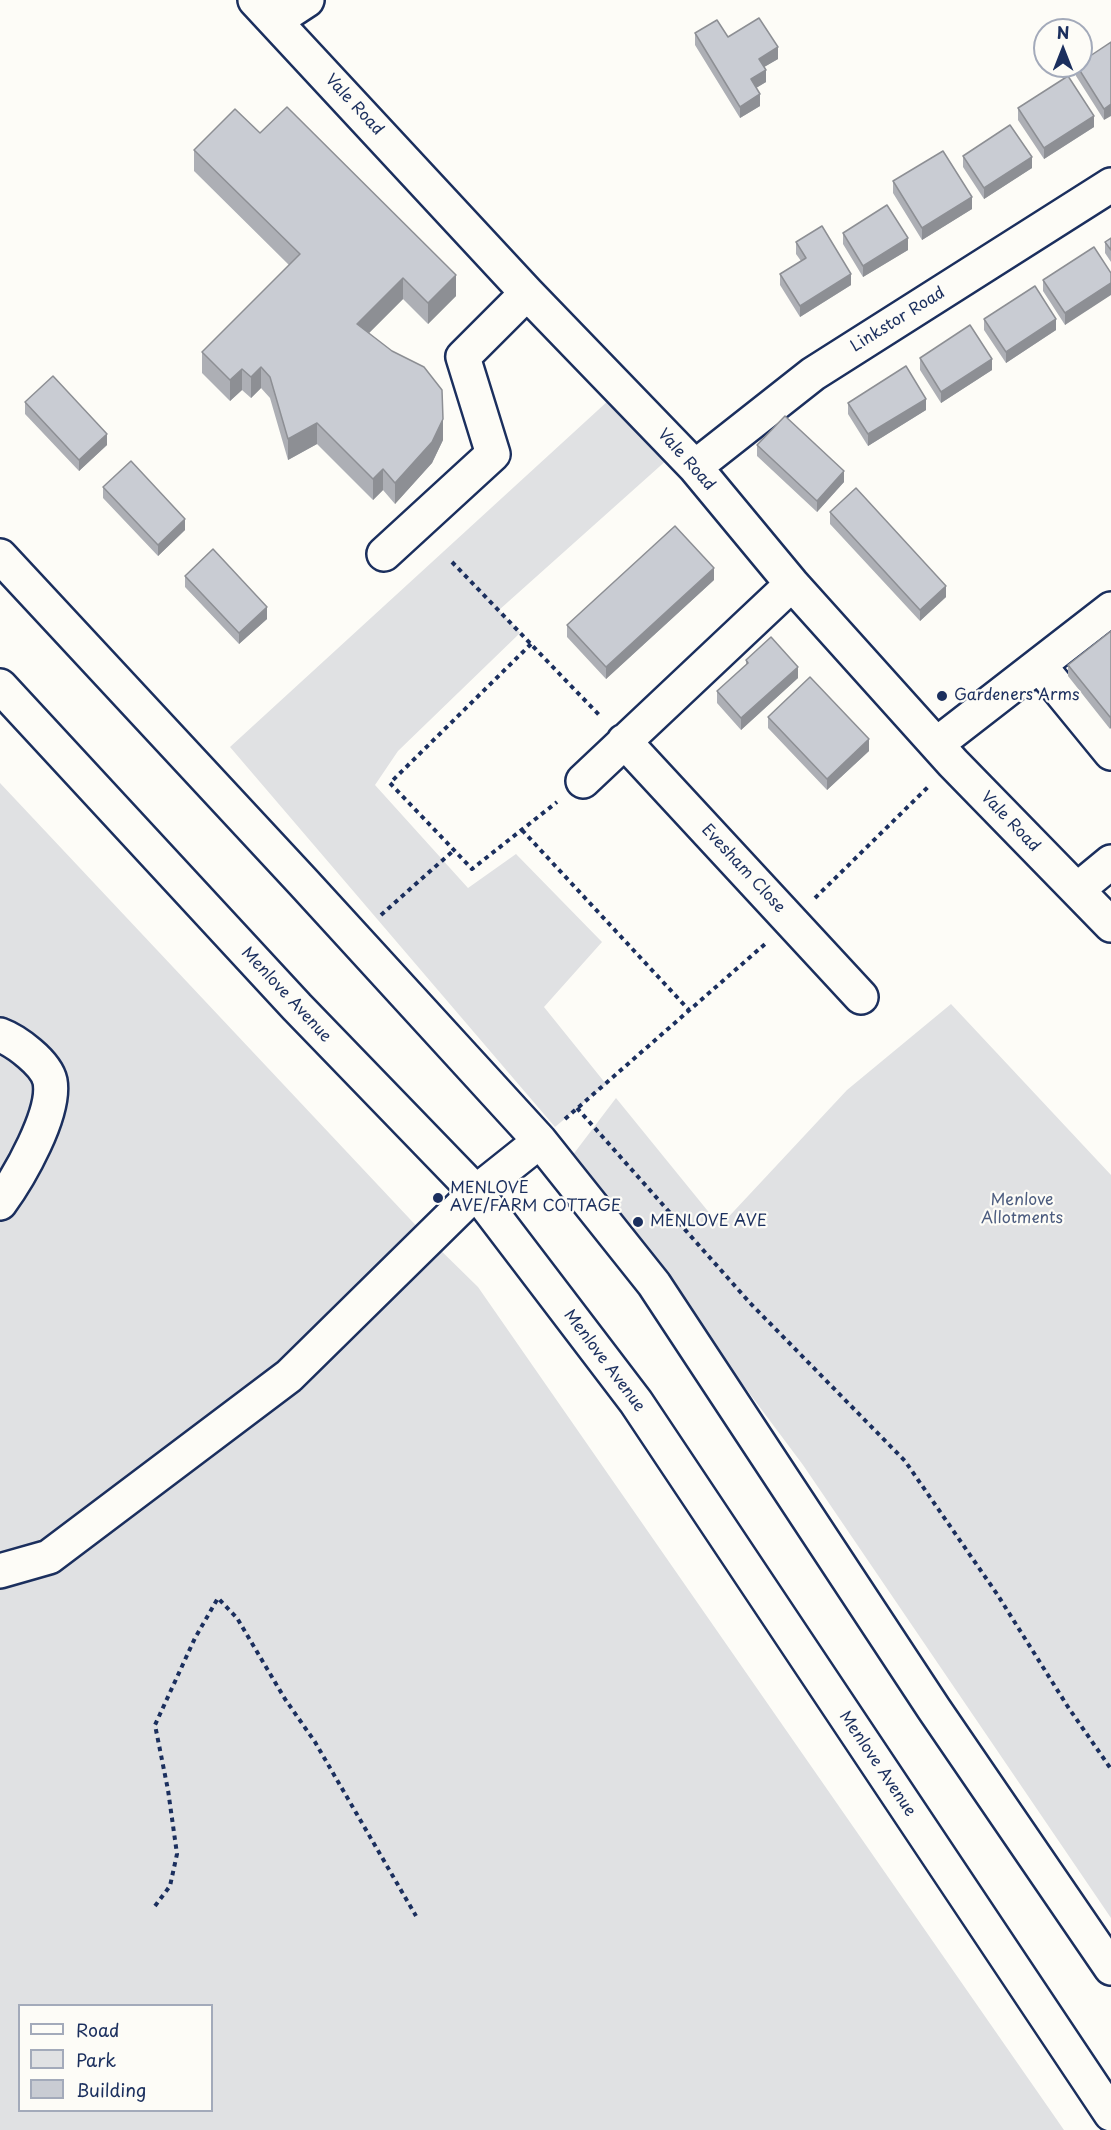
<!DOCTYPE html>
<html>
<head>
<meta charset="utf-8">
<style>
	body { margin:0 }
	#map { position:relative; width:1111px; height:2130px; overflow:hidden; background:#fdfcf7; font-family:"Playpen Sans",sans-serif }
	canvas { display:block }
	.legend { position:absolute; left:18px; top:2004px; width:195px; height:108px; box-sizing:border-box; background:#fdfcf7; border:2px solid #a3aaba; margin:0; padding:8px 10px; list-style:none; font-size:18px; color:#1b2f5e }
	.legend li { display:flex; align-items:center; gap:12px; height:30px }
	.legend b { width:30px; border:2px solid #a3aaba }
	.north { position:absolute; left:1033px; top:18px; width:60px; height:60px; box-sizing:border-box; background:#fdfcf7; border:2px solid #a3aaba; border-radius:50%; rotate:0deg; font-size:16px; font-weight:700; line-height:24px; text-align:center; color:#1b2f5e }
	.north::after { content:''; display:block; margin:auto; width:21px; height:27px; background:#1b2f5e; clip-path:polygon(50% 0,100% 100%,50% 72%,0 100%) }
</style>
</head>
<body>
<div id="map">
<canvas width="1111" height="2130"></canvas>
<ul class="legend">
<li><b style="height:8px;background:#fdfcf7"></b>Road</li>
<li><b style="height:16px;background:#e0e1e3"></b>Park</li>
<li><b style="height:16px;background:#c9ccd3"></b>Building</li>
</ul>
<div class="north">N</div>
</div>
<script>
const g = document.querySelector('canvas').getContext('2d');
g.lineJoin = 'round';
function fillPath(path, color) { g.fillStyle = color; g.fill(path, 'evenodd'); }
function strokePath(path, color, width, dash) { g.strokeStyle = color; g.lineWidth = width; g.lineCap = dash ? 'butt' : 'round'; g.setLineDash(dash || []); g.stroke(path); }
function label(font, color, halo, rows, align = 'center') {
  g.font = font + ' "Playpen Sans",sans-serif'; g.lineWidth = 4.5; g.setLineDash([]); g.textBaseline = 'middle'; g.strokeStyle = halo; g.fillStyle = color; for (const [text, x, y, turn = 0] of rows) {
    g.save(); g.translate(x, y); g.rotate((+turn || 0) * Math.PI / 180); g.textAlign = isNaN(turn) ? turn : align; if (halo) g.strokeText(text, 0, 0); g.fillText(text, 0, 0); g.restore();
  }
}
fillPath(new Path2D(`
	M621 389 678 450 499 610 520 633 398 751 375 785 468 888 516 854 602 942 544 1007 606 1084 555 1127 230 747Z
	M0 783 424 1234 478 1287 1064 2130H0ZM20 2006H212V2110H20Z
	M951 1004 1111 1175V1918L803 1465 572 1156 616 1098 720 1226 847 1090Z`), '#e0e1e3');
const minor = new Path2D(`
	M255 0 527 293 695 467 792 584 953 763 1111 925
	M275 21 307 0
	M695 467 813 374 1111 185
	M384 554 493 454 463 357 527 293
	M1039 665 1111 753
	M624 741 861 997
	M937 744 1111 609
	M583 781 792 584
	M1077 890 1111 862
	M0 1035C16 1041 46 1063 50 1081 56 1113 19 1177 0 1203
	M0 1571 49 1557 289 1376 476 1192`);
const highway = new Path2D(`
	M0 556 303 882 540 1141 654 1284 934 1709 1111 1968
	M0 686 297 1007 476 1192 636 1402 1111 2114
	M476 1192 540 1141`);
strokePath(minor, '#1b2f5e', 38);
strokePath(highway, '#1b2f5e', 38);
strokePath(new Path2D(`
	M452 562 601 717
	M531 644 390 783 472 869 557 802
	M522 830 689 1010
	M815 898 929 786
	M381 915 454 850
	M577 1108 751 1304 905 1461 997 1594 1068 1707 1111 1769
	M565 1119 765 944
	M155 1906 170 1886 177 1854 168 1790 155 1725 195 1638 218 1598 237 1618 285 1699 315 1742 416 1916`), '#1b2f5e', 4, [4.5, 4.5]);
strokePath(minor, '#fdfcf7', 33);
strokePath(highway, '#fdfcf7', 33);
fillPath(new Path2D(`
	M695 33 728 37 778 59 764 67 766 82 756 88 760 106 740 118 695 45Z
	M1111 42 1104 120 1076 76V66H1081Z
	M1018 108 1094 127 1044 159 1018 120Z
	M260 133 456 296 428 324 403 299 369 333 443 440 432 463 395 504 383 490 373 500 317 444 288 460 270 398 261 388 251 398 242 390 230 401 202 373V352L289 265 194 171V150Z
	M963 156 1032 168 984 199 963 167Z
	M893 181 972 209 922 240 893 193Z
	M843 233 908 250 863 277 843 244Z
	M1111 238V262L1105 253V242Z
	M796 242 851 285 800 317 780 285V274L801 261 796 254Z
	M1111 273 1065 325 1043 291V280Z
	M984 319 1056 330 1006 363 984 330Z
	M920 358 992 370 941 403 920 370Z
	M25 402 107 445 79 471 25 414Z
	M848 403 926 410 868 446 848 414Z
	M757 445 844 482 817 512 757 456Z
	M103 487 185 530 158 556 103 498Z
	M830 512 946 597 920 621 830 524Z
	M185 576 267 619 239 644 185 587Z
	M714 580 606 679 567 637V625Z
	M1111 631 1110 729 1068 676V665Z
	M746 660 798 678 741 730 717 703V691L746 665Z
	M768 717 869 751 827 790 768 728Z`), '#adafb5');
fillPath(new Path2D(`
	M778 47V59L759 70V59Z
	M766 70V82L751 91V79Z
	M760 94V106L740 118V107Z
	M1111 104V116L1104 120V109Z
	M1094 116V127L1044 159V148Z
	M1032 157V168L984 199V188Z
	M972 197V209L922 240V228Z
	M908 238V250L863 277V266Z
	M851 274V285L800 317V306Z
	M456 275V296L428 324V303Z
	M403 278V299L357 345V324Z
	M1111 283V295L1065 325V313Z
	M1056 319V330L1006 363V352Z
	M992 359V370L941 403V392Z
	M261 367V388L251 398V377Z
	M242 369V390L230 401V380Z
	M926 399V410L868 446V434Z
	M443 419V440L432 463 395 504V483Z
	M317 423V444L288 460V439Z
	M107 434V445L79 471V460Z
	M383 469V490L373 500V479Z
	M844 471V482L817 512V501Z
	M185 519V530L158 556V545Z
	M714 568V580L606 679V667Z
	M946 586V597L920 621V610Z
	M267 607V619L239 644V633Z
	M798 667V678L741 730V718Z
	M1111 716V728L1110 729V717Z
	M869 739V751L827 790V779Z`), '#8d8f94');
const building = new Path2D(`
	M759 18 778 47 759 59 766 70 751 79 760 94 740 107 695 33 717 20 728 37Z
	M1111 42V104L1104 109 1077 66H1081V62Z
	M1068 76 1094 116 1044 148 1018 108Z
	M287 107 456 275 428 303 403 278 357 324 392 351 424 367 442 390 443 419 432 442 395 483 383 469 373 479 317 423 288 439 270 377 261 367 251 377 242 369 230 380 202 352 300 254 194 150 235 109 260 133Z
	M1010 125 1032 157 984 188 963 156Z
	M943 151 972 197 922 228 893 181Z
	M887 205 908 238 863 266 843 233Z
	M822 226 851 274 800 306 780 274 806 258 796 242Z
	M1111 238V250L1105 242Z
	M1094 247 1111 273V283L1065 313 1043 280Z
	M1035 286 1056 319 1006 352 984 319Z
	M970 325 992 359 941 392 920 358Z
	M906 366 926 399 868 434 848 403Z
	M53 376 107 434 79 460 25 402Z
	M785 416 844 471 817 501 757 445Z
	M131 461 185 519 158 545 103 487Z
	M856 488 946 586 920 610 830 512Z
	M675 526 714 568 606 667 567 625Z
	M213 549 267 607 239 633 185 576Z
	M1111 631V716L1110 717 1068 665Z
	M771 637 798 667 741 718 717 691 748 663 746 660Z
	M810 677 869 739 827 779 768 717Z`);
fillPath(building, '#c9ccd3');
strokePath(building, '#8d8f94', 1.5);
for (const [x, y, r, color] of [
	[942,696,6,"#1b2f5e"],
	[438,1198,6,"#1b2f5e"],
	[638,1222,6,"#1b2f5e"]
]) { const dot = new Path2D(); dot.arc(x, y, r, 0, 2 * Math.PI); g.fillStyle = color; g.fill(dot); strokePath(dot, '#fdfcf7', 2); }
label('16px', '#1b2f5e', '#fdfcf7', [
	["Vale Road",354,105,47],
	["Linkstor Road",898,320,-32],
	["Vale Road",686,460,48],
	["Vale Road",1010,822,46],
	["Evesham Close",743,869,47],
	["Menlove Avenue",286,995,47],
	["Menlove Avenue",604,1361,53],
	["Menlove Avenue",877,1764,56]
]);
label('16px', '#1b2f5e', '#fdfcf7', [
	["Gardeners Arms",954,696],
	["MENLOVE",450,1189],
	["AVE/FARM COTTAGE",450,1207],
	["MENLOVE AVE",650,1222]
], 'left');
label('16px', '#4c5c7f', '#fdfcf7', [
	["Menlove",1022,1201],
	["Allotments",1022,1219]
]);
</script>
</body>
</html>
